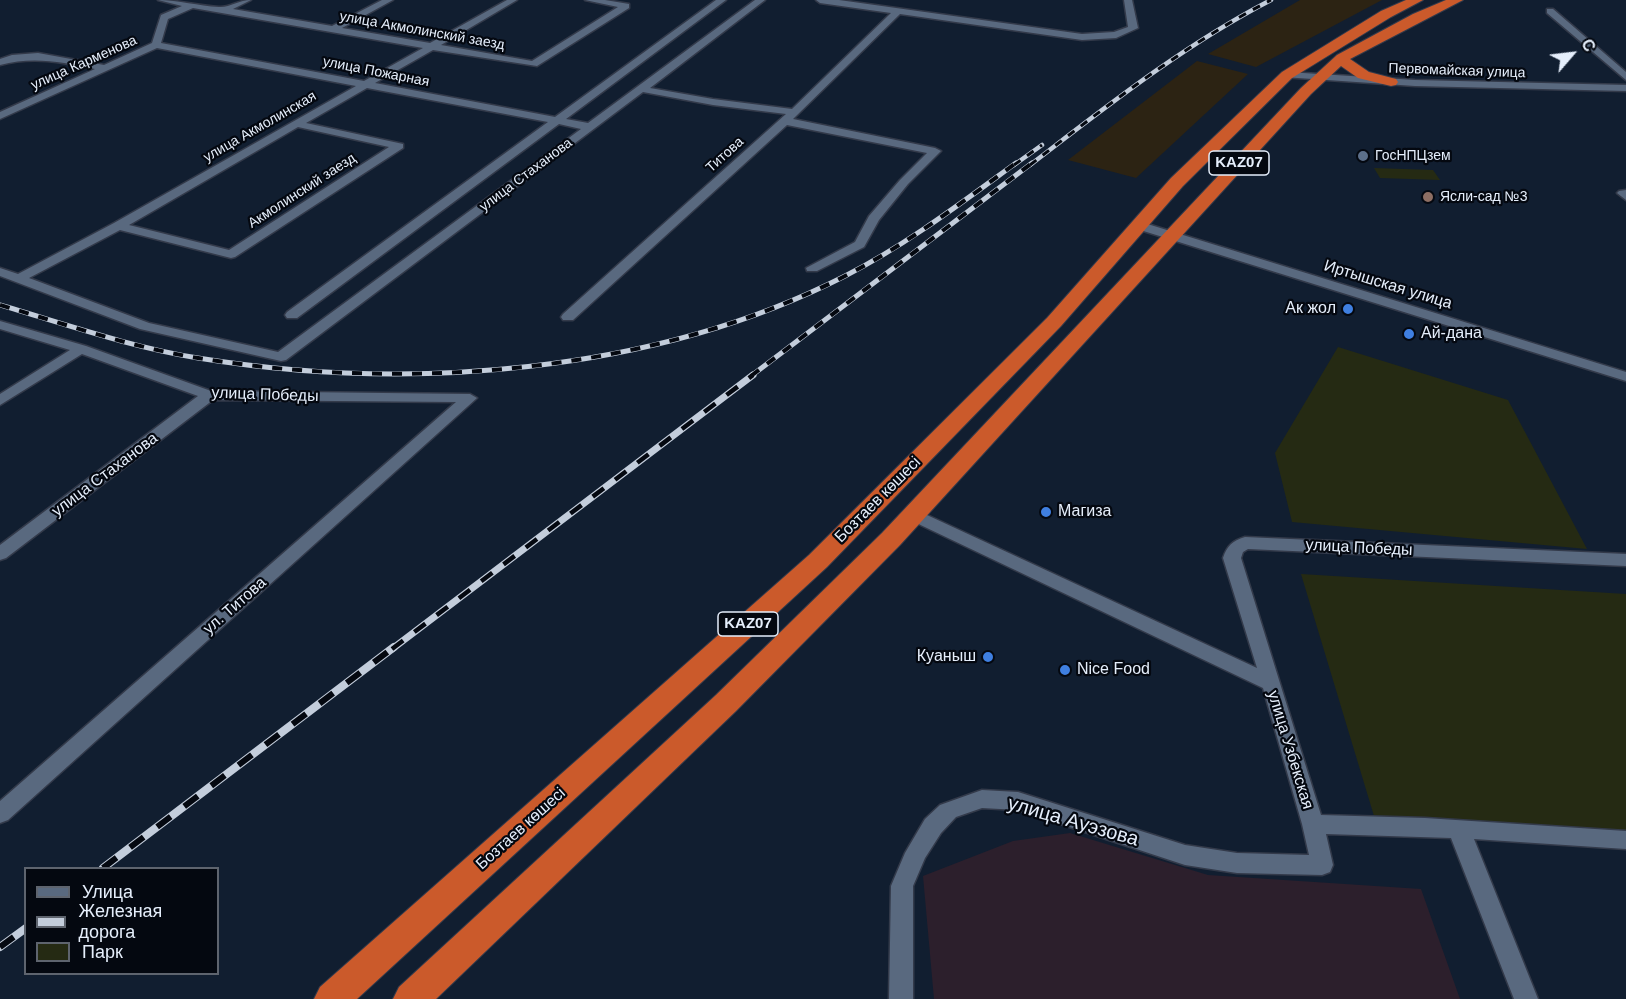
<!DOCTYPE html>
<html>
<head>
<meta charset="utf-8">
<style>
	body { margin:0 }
	#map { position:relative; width:1626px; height:999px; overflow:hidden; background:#111e30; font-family:Helvetica,sans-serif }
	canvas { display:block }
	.legend { position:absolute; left:24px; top:867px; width:195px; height:108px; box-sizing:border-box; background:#040810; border:2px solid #5e646e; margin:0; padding:8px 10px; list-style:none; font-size:18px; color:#e5eefb }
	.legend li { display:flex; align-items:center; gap:12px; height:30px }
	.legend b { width:30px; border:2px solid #5e646e }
	.north { position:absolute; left:1542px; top:24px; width:60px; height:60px; -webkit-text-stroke:4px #040810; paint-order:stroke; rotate:62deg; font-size:16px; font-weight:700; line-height:24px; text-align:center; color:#e5eefb }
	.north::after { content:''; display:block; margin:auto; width:21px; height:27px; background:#e5eefb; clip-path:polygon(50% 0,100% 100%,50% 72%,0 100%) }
</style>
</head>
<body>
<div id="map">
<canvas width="1626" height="999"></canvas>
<ul class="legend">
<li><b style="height:8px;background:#59697f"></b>Улица</li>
<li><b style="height:8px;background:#c3cddb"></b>Железная дорога</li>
<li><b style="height:16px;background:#252a13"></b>Парк</li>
</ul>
<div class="north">С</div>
</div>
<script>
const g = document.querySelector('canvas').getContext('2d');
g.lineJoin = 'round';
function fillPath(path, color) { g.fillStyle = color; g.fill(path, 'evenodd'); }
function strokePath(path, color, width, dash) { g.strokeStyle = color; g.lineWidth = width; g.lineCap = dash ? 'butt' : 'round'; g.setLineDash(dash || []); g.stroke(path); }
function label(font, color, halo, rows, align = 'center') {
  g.font = font + ' Helvetica,sans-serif'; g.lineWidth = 4.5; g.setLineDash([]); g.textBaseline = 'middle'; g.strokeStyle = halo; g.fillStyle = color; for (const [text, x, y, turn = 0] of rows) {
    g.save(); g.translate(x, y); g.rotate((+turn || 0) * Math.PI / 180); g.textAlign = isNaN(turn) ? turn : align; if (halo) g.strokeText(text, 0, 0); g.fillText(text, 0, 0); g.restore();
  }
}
fillPath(new Path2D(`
	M1070 833 1208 875 1421 889 1460 999H934L923 876 1013 841Z`), '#2c1f2c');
fillPath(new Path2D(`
	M1300 0H1382L1256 67 1208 54Z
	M1197 61 1248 74 1136 178 1068 160Z`), '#2c2313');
fillPath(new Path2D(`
	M1374 168 1433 170 1440 180 1380 178Z
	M1338 347 1508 400 1587 549 1292 522 1275 453Z
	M1301 574 1626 594V834L1374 816Z`), '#252a13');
const minor = new Path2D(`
	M158 0C179 0 198 6 219 7 229 8 239 0 251 0L233 9 332 26 382 0H393L342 28 430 43 507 0H517L441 45 532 61 618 7 585 0H605L629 4V8L537 66 433 50 375 83 555 117 716 0H726L566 119 588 123 755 0H765L650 88 713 99 792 109 891 13 820 3 816 0H839L1082 34 1114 32 1128 27 1124 0H1132L1138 28 1116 38 1082 40 900 14 793 119 935 148 941 151 908 184 879 220 864 247 817 271H807L806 268 855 242 869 216 900 180 927 153 787 125 573 320H563L561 317 563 314 786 114 713 105 643 92 286 360 281 361 140 329 0 276V268L18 274 114 223 356 86 157 48 0 119V112L95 69C62 62 33 56 0 65V59L12 55 38 53 104 65 152 43 161 15 182 6ZM193 8 423 48 364 81 161 43 168 19ZM367 88 548 122 287 312 285 315 287 318H297L559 124 581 129 278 352 149 323 29 278 120 230 231 258 235 257 403 148V144L306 123ZM298 127 389 147 229 250 129 225Z
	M1547 9H1553L1626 72V80L1547 13Z
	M1287 72 1415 80 1626 85V91L1415 86 1283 77 1282 75Z
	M1626 190V200L1617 193 1619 191Z
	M1141 222 1626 372V381L1137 229V223Z
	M0 321 86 346 211 391 470 394 477 398 8 820 0 823V801L456 402 213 400 6 558 0 560V545L198 396 82 354 0 405V394L70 350 0 329Z
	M914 509 1257 668 1223 558C1227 546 1232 541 1245 537L1626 554V566L1248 549 1243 552 1241 558 1321 815 1425 818 1626 831V849L1474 839 1538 999H1514L1451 838 1326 834 1333 865 1330 872 1322 875 1237 873 1185 865 1018 810 982 808 956 817 941 833 925 858 913 886V999H889L891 886 905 853 925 819 940 805 982 790 1018 792 1185 845 1237 853 1309 855 1302 824 1263 688 908 519 906 515 908 511Z`);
const highway = new Path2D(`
	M1406 0H1423L1391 17 1292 78 1183 186 1061 326 827 567 357 999H314L320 987 809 555 1047 318 1171 178 1282 72 1381 11Z
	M1446 0H1463L1350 59 1369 72 1396 79 1398 82 1396 85 1391 86 1358 78 1341 66 1311 94 900 545 736 711 436 999H393L399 987 716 695 882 533 1301 88 1337 55 1413 14Z`);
strokePath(minor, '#333a4a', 3);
strokePath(highway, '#333a4a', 2);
fillPath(minor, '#59697f');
fillPath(highway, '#cb5a2b');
const railFar3 = new Path2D(`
	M1014 165 1042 145
	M1030 165C1107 106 1184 45 1271 0`);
const railFar2 = new Path2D(`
	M0 305C65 324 130 347 198 358 408 392 653 374 845 276 906 245 961 203 1016 163
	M751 376 1032 163`);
const railFar1 = new Path2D(`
	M392 649 753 375`);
const rail = new Path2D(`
	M103 868 394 647
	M0 947 26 928`);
strokePath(railFar3, '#c3cddb', 4.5);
strokePath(railFar2, '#c3cddb', 5);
strokePath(railFar1, '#c3cddb', 7);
strokePath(rail, '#c3cddb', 8);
strokePath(railFar3, '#040810', 3, [8]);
strokePath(railFar2, '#040810', 4, [10]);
strokePath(railFar1, '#040810', 4.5, [14]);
strokePath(rail, '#040810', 6, [17]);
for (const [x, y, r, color] of [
	[1363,156,6,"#5c6f8a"],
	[1428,197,6,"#8d6e63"],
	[1348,309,6,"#3f7fe0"],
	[1409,334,6,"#3f7fe0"],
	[1046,512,6,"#3f7fe0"],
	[988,657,6,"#3f7fe0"],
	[1065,670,6,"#3f7fe0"]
]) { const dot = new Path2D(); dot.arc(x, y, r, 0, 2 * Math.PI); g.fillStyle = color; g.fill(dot); strokePath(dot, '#040810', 2); }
label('14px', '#e5eefb', '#040810', [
	["улица Акмолинский заезд",422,31,10],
	["улица Карменова",84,63,-24],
	["Первомайская улица",1457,71,2],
	["улица Пожарная",376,72,11],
	["улица Акмолинская",260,127,-30],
	["Титова",725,155,-42],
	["улица Стаханова",526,175,-37],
	["Акмолинский заезд",302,191,-33]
]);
label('14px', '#e5eefb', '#040810', [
	["ГосНПЦзем",1375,156],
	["Ясли-сад №3",1440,197]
], 'left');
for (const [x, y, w] of [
	[1239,163,60],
	[748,624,60]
]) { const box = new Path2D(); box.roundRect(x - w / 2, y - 12, w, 24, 4.5); g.fillStyle = '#040810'; g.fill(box); strokePath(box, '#e5eefb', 1.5); }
label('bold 15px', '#e5eefb', null, [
	["KAZ07",1239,163],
	["KAZ07",748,624]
]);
label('16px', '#e5eefb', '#040810', [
	["Иртышская улица",1388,285,17],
	["улица Победы",265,395,2],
	["улица Стаханова",105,475,-37],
	["Бозтаев көшесі",878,500,-45],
	["улица Победы",1359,548,3],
	["ул. Титова",235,606,-41],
	["улица Узбекская",1290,750,73],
	["Бозтаев көшесі",521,829,-42]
]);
label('16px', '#e5eefb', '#040810', [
	["Ак жол",1336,309,"right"],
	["Ай-дана",1421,334],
	["Магиза",1058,512],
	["Куаныш",976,657,"right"],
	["Nice Food",1077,670]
], 'left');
label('20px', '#e5eefb', '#040810', [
	["улица Ауэзова",1073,822,16]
]);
</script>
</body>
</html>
